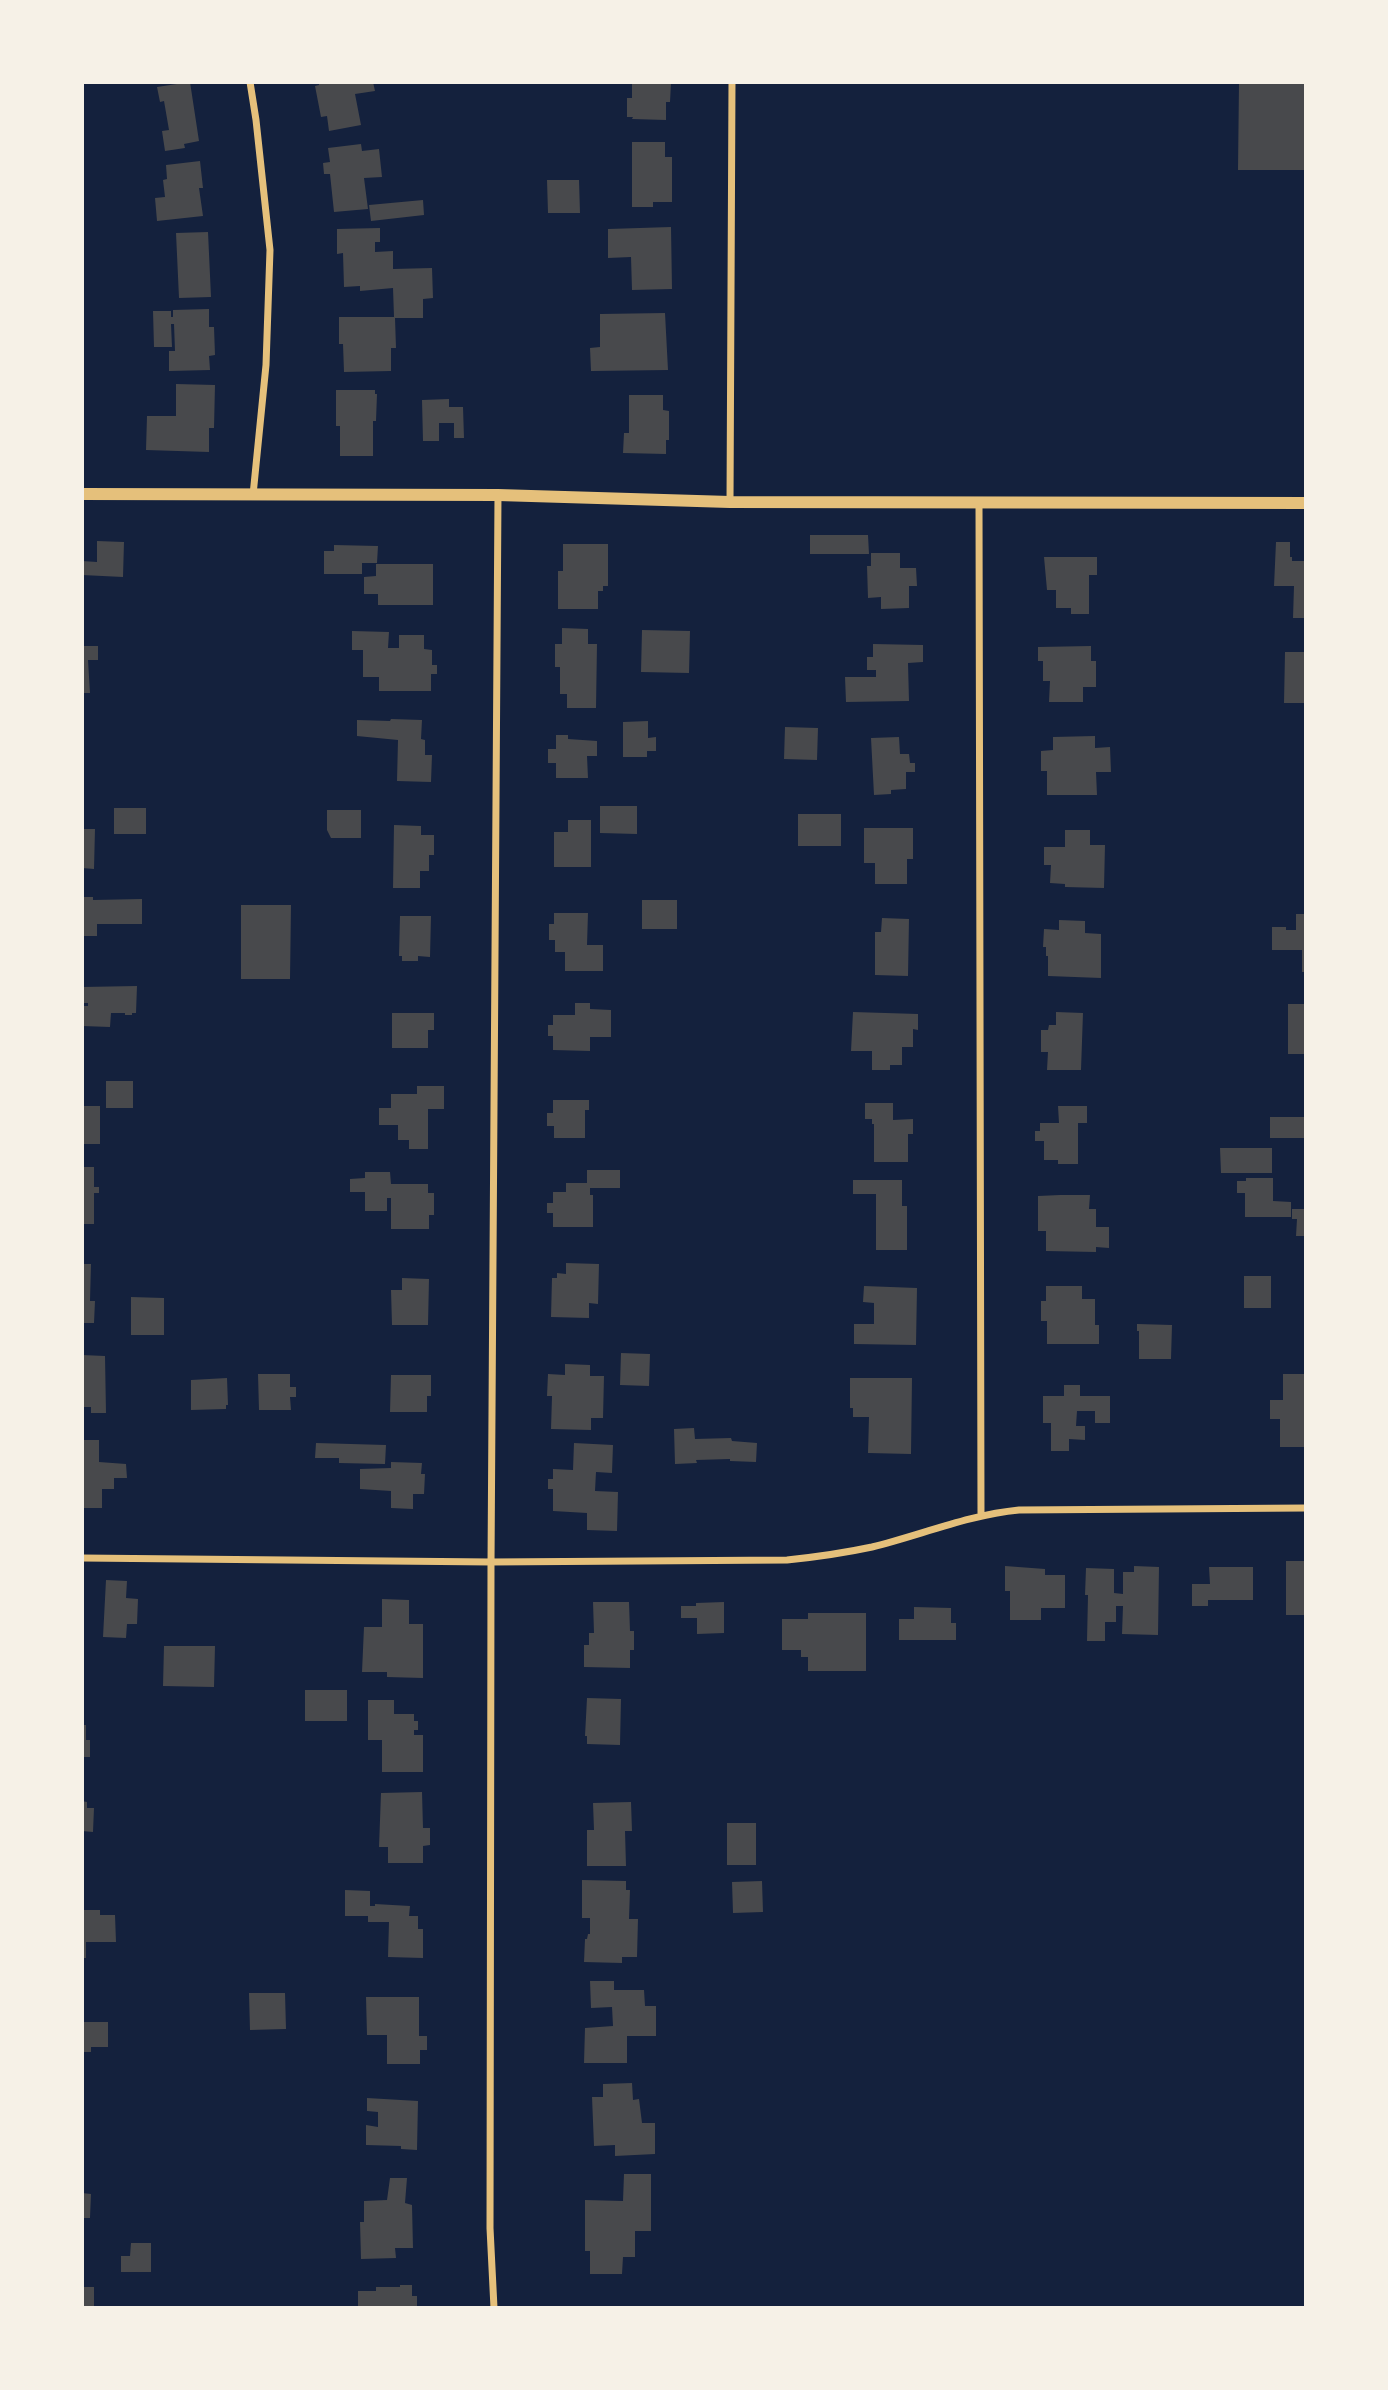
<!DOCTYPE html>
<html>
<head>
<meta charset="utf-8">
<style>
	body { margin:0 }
	#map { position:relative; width:1388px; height:2390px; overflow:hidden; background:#14213d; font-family:Poppins,sans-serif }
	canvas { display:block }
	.frame { position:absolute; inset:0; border:84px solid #f6f1e7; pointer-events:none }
</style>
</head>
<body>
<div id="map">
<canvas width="1388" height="2390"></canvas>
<div class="frame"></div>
</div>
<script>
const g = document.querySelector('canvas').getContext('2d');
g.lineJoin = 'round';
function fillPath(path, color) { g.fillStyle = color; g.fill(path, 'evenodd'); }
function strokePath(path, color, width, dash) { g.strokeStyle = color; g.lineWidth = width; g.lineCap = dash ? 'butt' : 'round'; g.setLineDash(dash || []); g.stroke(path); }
fillPath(new Path2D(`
	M190 82 199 141 184 144 185 148 165 151 162 131 169 130 164 101 160 102 157 87Z
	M319 82H373L375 91 355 94 361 125 329 131 327 116 321 117 315 86 319 85Z
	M632 82 671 83 670 102H666V120L632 119 633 117H627V98H632Z
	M1239 82H1306V170H1238Z
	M632 142H665V157H672V202H653V207H632Z
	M361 144 362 151 379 149 382 177 364 178 368 209 334 212 330 174H324L323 163 330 162 328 148Z
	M200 161 203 188H199L203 216 157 221 155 198 165 197 163 180 167 179 166 165Z
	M547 180H579L580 213H548Z
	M423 200 424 215 371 221 369 205Z
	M671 227 672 289 632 290 631 257 608 258V229Z
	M380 228V242H375V252L393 251V269L432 268 433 298 423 299V318H395L396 348H391V371L344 372 343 344H339V317H394L393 288 360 291V286L344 287 343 253 337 254V229Z
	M208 232 211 297 179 298 176 233Z
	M209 309V327H214L215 355 209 356 210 370 169 371V351H175L174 324H171L172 347H154L153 311H171V317H173V310Z
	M665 313 668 370 591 371 590 348 600 347V314Z
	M176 384 215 385 214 428H209V452L146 450 147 416H176Z
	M336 390H375V394H377L376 421H373V456H340V426H336Z
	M629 395H663V410L669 411V440H666V454L623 453 624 433H629Z
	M449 399V407H463L464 438H454V423H439V441H423L422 400Z
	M810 535H868L869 554H810Z
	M97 541 124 542 123 577 82 575V561L97 562Z
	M1276 542H1290V557H1292V561H1306V618H1293L1294 586H1274Z
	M563 544H608V586H603V591H598V609H558V571H563Z
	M334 545 378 546 377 563H362V574H324V551H334Z
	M871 553H900V568H916L917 586H909V608L881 609V597L868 598 867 566H871Z
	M1044 557H1097V575H1089V614H1071V608H1056V590H1047Z
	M376 564H433V605H378V594H364V577L376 576Z
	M562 628 588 629V644H597L596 708H567V694H560V667H555V644H562Z
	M642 630 690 631 689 673 641 672Z
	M352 631 389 632 388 648H399V635H424V649L432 650V665H437V674H431V691H379V677H363V650H352Z
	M873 644 923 645V662L908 663 909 701 846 702 845 677H876V670H867V657H873Z
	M82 646H98V660H88L90 693H82Z
	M1091 646V661H1096V687H1083V702H1049L1050 681H1043V661H1038V647Z
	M1285 652H1306V703H1284Z
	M391 719 422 720 421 739 425 740V755H432L431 782 397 781 398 740 357 736V720L390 721Z
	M648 721V738L656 737V751H647V757H623V722Z
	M785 727 818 728 817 760 784 759Z
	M556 735H568V739L597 741V756H587L588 778H556V763H548V749H556Z
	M1095 736V748L1110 747 1111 772H1096L1097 795H1047V771H1041V751L1053 750V737Z
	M899 737 900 754H909L910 763H915V772H906V789L891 790V794L874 795 871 738Z
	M600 806H637V834L600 833Z
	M114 808H146V834H114Z
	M327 810H361V838H331L327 830Z
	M798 814H841V846H798Z
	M568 820H591V867H554V832H568Z
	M394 825 421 826V835H434V855H429V871H420V888H393Z
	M864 828H913V859H907V884H875V863H864Z
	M82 829H95L94 869 82 868Z
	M1065 830H1090V845H1105L1104 888 1065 887V884L1050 883 1051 865H1044V847H1065Z
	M82 897H93V900L142 899V924H97V936H82Z
	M642 900H677V929H642Z
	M241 905H291L290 979H241Z
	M554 913H588L587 945H603V971H565V952H555V940H549V924H554Z
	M1296 914H1306V972H1302V950H1272V927H1286V930H1296Z
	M400 916H431L430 957 418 956V961H402V956H399Z
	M882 918 909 919 908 976 875 975V932H881Z
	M1059 920 1085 921V933L1101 934V978L1048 976V956H1046V947H1043L1044 929 1059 930Z
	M137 986 136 1013H132V1015H125V1013H111L110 1027 82 1026V1006H88V1003H82V987Z
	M575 1003H590V1009L611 1010V1037H590V1051L553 1050V1036H548V1025H553V1015H575Z
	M1288 1004H1306V1054H1288Z
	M853 1012 918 1014V1030L913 1029V1047H902V1065H890V1070H872V1051H851Z
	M1056 1012 1083 1013 1081 1070H1047L1048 1052H1041V1030H1048L1049 1025H1056Z
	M392 1013H434V1030H428V1048H392Z
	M106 1081H133V1108H106Z
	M417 1086H444V1109H428V1149H409V1140H398V1125H379V1108H391V1094H417Z
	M553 1100H589V1110H585V1138H554V1126H547V1113H553Z
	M865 1103H893V1120L913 1119V1134H908V1162H874V1124H872V1119H865Z
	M82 1106H100V1144H82Z
	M1058 1106H1087V1123H1078V1164H1058V1160H1044V1141H1035V1131H1040V1123H1059Z
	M1270 1117H1306V1138H1270Z
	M1220 1148H1272V1173H1221Z
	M82 1167H94V1187H99V1193H94V1224H82Z
	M587 1170H620V1188H590V1195H593V1227H553V1213H547V1203H553V1192H566V1183H587Z
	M365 1172H390L391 1184H428V1193H434V1215H429V1229H391V1198H387V1211H365V1192H350V1179L365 1178Z
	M1246 1178H1273V1201L1291 1202V1217H1245V1193H1237V1181H1246Z
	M853 1180H902V1206H907V1250H876V1194H853Z
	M1060 1195H1090L1089 1209H1096V1227H1109V1248L1096 1247V1252L1046 1251V1231H1038V1196Z
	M1292 1209H1306V1236H1296L1297 1219H1292Z
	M566 1263 599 1264 598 1304 589 1303V1318L551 1317 552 1278H557V1273L566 1274Z
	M82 1264H91L90 1301H95L94 1323H82Z
	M1244 1276H1271V1308H1244Z
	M402 1278 429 1279 428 1325H392L391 1290H402Z
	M864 1286 917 1288 916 1345 854 1344V1324H874V1303L863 1302Z
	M1046 1286H1082V1299H1095V1325H1099V1344H1047V1321H1041V1301H1046Z
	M131 1297 164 1298V1335H131Z
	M1137 1324 1172 1325 1171 1359H1139V1331H1137Z
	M621 1353 650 1354 649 1386 620 1385Z
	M82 1355 105 1356 106 1413H91V1407H82Z
	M565 1364 590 1365V1376H604L603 1418H591V1430L551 1429 552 1396H547L548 1374 565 1375Z
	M258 1374H290V1387H296V1397H290L291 1410H259Z
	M1283 1374H1306V1447H1280V1419H1270V1400H1283Z
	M391 1375H431V1396H427V1412H390Z
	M227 1378 228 1405H226V1409L191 1410V1380Z
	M850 1378H912L911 1454 868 1453 869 1417H853V1408H850Z
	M1064 1385H1080V1396H1110V1423H1095V1411H1077L1076 1426H1085V1440L1069 1439V1451H1051V1423H1043V1396H1064Z
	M694 1428 695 1439 731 1438 732 1441 757 1443 756 1462 730 1461V1459L696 1460 697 1463 675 1464 674 1429Z
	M82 1440H99V1462L126 1464 127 1478H114V1489H102V1508H82Z
	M316 1443 386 1445 385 1464 339 1463V1458H315Z
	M574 1443 613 1445 612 1473 596 1472 595 1491 618 1492 617 1531 587 1530V1513L553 1511V1489H548V1479H553V1469L573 1470Z
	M391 1462 422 1463 421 1474H425L424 1494H413V1509L391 1508V1491L360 1489V1469L391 1468Z
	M1286 1561H1305L1306 1615H1286Z
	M1005 1566 1045 1569V1575H1065V1608H1041V1620H1010V1591H1005Z
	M1134 1566 1159 1567 1158 1635 1122 1634 1123 1606H1116V1622H1105V1641H1087L1088 1595H1085L1086 1568 1114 1569V1593L1123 1594V1572H1134Z
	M1209 1567H1253V1600H1208V1606H1192V1584H1210Z
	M106 1580 127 1581 126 1598 138 1599 137 1624H127L126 1638 103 1637Z
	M382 1599 409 1600V1624H423V1678L387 1677V1672H362L364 1627H382Z
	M593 1602H629L630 1631H634V1650H630V1668L584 1667V1645H589V1633H594Z
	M724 1602V1633L697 1634V1618H681V1606H696V1603Z
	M914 1607 951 1608V1623H956V1640H899V1619H914Z
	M808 1613H866V1671H808V1657H801V1650H782V1619H808Z
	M164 1646H215L214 1687 163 1686Z
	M305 1690H347V1721H305Z
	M587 1698 621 1699 620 1745 587 1744V1736H585Z
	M368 1700H394V1714H414V1721H418V1730H414V1735H423V1772H382V1740H368Z
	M82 1725H86V1740H90V1757H82Z
	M422 1792 423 1828H430V1845L423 1846V1863H388V1847H379L381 1793Z
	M82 1801 87 1802V1808H94L93 1832 82 1831Z
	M631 1802 632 1831H625L626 1866H587V1830H594L593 1803Z
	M727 1823H756V1865H727Z
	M582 1880 626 1881V1890H630L629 1919H638L637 1957H622V1963L584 1962 585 1939H587L588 1934H590V1918H582Z
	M762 1881 763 1912 733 1913 732 1882Z
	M345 1890 370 1891V1906H375V1904L410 1906 409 1916H418V1929H423V1958L388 1957 389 1922H368V1916H345Z
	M82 1910H100V1915H115L116 1942H86V1958H82Z
	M590 1981H614V1990H644L645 2006H656V2036H627V2063H584L585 2028 613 2026 612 2007 591 2008Z
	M249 1993H285L286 2029 250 2030Z
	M366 1997H419V2036H427V2050H420V2064H387V2035H367Z
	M82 2022H108V2047H91V2052H82Z
	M632 2083 633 2100 639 2099 642 2123H655V2154L615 2156V2145L594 2146 592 2097H603V2084Z
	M367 2098 418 2101 417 2150 401 2149V2146L366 2145V2125L378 2127V2112L367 2111Z
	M624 2174H651V2231H635V2257H623L622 2274H590V2251H585V2200L623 2201Z
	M390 2178H407L405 2203 412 2205 413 2248H395L396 2258 361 2259 360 2222H364V2201L387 2200Z
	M82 2193 91 2194 90 2218H82Z
	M131 2243H151V2272H121V2256H130Z
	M400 2285H412V2296H417V2308L358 2306V2291H376V2287H400Z
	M82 2287H94V2308H82Z`), '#48494c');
strokePath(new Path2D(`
	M250 82 256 120 270 250 266 365 253 495
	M730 502 732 82
	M979 502 981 1516
	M82 1558 491 1562 787 1560C816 1557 844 1553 872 1547 921 1535 968 1515 1019 1510L1306 1508
	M494 2308 490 2228 491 1562 498 495`), '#e5c07b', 7);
strokePath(new Path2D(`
	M82 494 498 495 730 502 1306 503`), '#e5c07b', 12);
</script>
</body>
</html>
